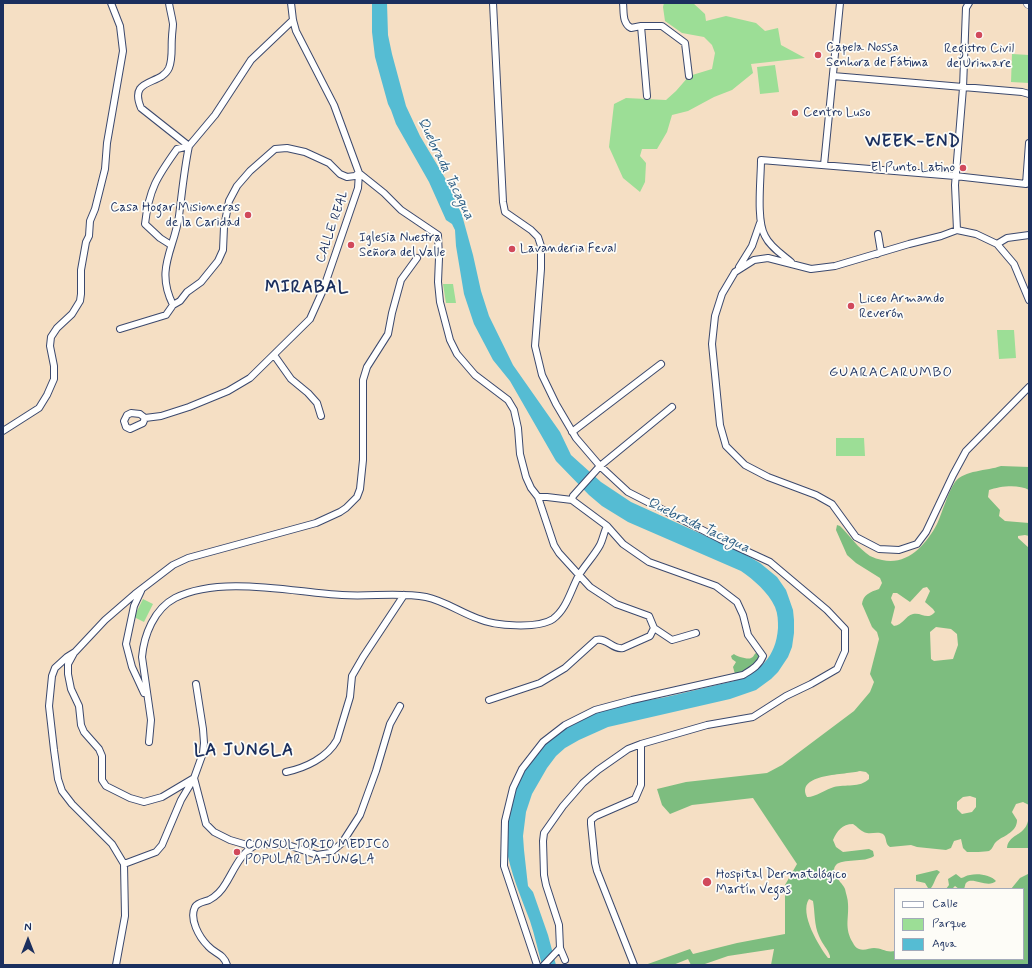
<!DOCTYPE html>
<html>
<head>
<meta charset="utf-8">
<style>
	body { margin:0 }
	#map { position:relative; width:1032px; height:968px; overflow:hidden; background:#f5dfc4; font-family:Mynerve,sans-serif }
	canvas { display:block }
	.frame { position:absolute; inset:0; border:4px solid #1b2f5e; pointer-events:none }
	.legend { position:absolute; left:894px; top:888px; width:130px; height:72px; box-sizing:border-box; background:#fdfcf7; border:1px solid #a3aaba; margin:0; padding:5px 7px; list-style:none; font-size:12px; color:#1b2f5e }
	.legend li { display:flex; align-items:center; gap:8px; height:20px }
	.legend b { width:20px; border:1px solid #a3aaba }
	.north { position:absolute; left:8px; top:920px; width:40px; height:40px; -webkit-text-stroke:3px #fdfcf7; paint-order:stroke; rotate:0deg; font-size:11px; font-weight:700; line-height:16px; text-align:center; color:#1b2f5e }
	.north::after { content:''; display:block; margin:auto; width:14px; height:18px; background:#1b2f5e; clip-path:polygon(50% 0,100% 100%,50% 72%,0 100%) }
</style>
</head>
<body>
<div id="map">
<canvas width="1032" height="968"></canvas>
<div class="frame"></div>
<ul class="legend">
<li><b style="height:5px;background:#fff"></b>Calle</li>
<li><b style="height:11px;background:#9cde96"></b>Parque</li>
<li><b style="height:11px;background:#55bcd3"></b>Agua</li>
</ul>
<div class="north">N</div>
</div>
<script>
const g = document.querySelector('canvas').getContext('2d');
g.lineJoin = 'round';
function fillPath(path, color) { g.fillStyle = color; g.fill(path, 'evenodd'); }
function strokePath(path, color, width, dash) { g.strokeStyle = color; g.lineWidth = width; g.lineCap = dash ? 'butt' : 'round'; g.setLineDash(dash || []); g.stroke(path); }
function label(font, color, halo, rows, align = 'center') {
  g.font = font + ' Mynerve,sans-serif'; g.lineWidth = 3.5; g.setLineDash([]); g.textBaseline = 'middle'; g.strokeStyle = halo; g.fillStyle = color; for (const [text, x, y, turn = 0] of rows) {
    g.save(); g.translate(x, y); g.rotate((+turn || 0) * Math.PI / 180); g.textAlign = isNaN(turn) ? turn : align; if (halo) g.strokeText(text, 0, 0); g.fillText(text, 0, 0); g.restore();
  }
}
fillPath(new Path2D(`
	M664 3H693L705 14 706 21 726 16 756 23 765 31 778 28 781 45 805 58 751 64 753 73 732 90 714 97 688 111 672 115 667 132 657 149H642L640 156 646 163 645 182 640 192 623 178 609 147 614 104 626 98 666 100 676 91 689 76 712 69 715 53 712 45 704 37 682 33 665 21 663 7Z
	M1012 54 1029 55V83L1011 82Z
	M775 65 779 92 760 94 757 67Z
	M443 284H453L456 303H446Z
	M1014 330 1016 358 999 359 997 330Z
	M836 438H864L865 456H836Z
	M143 599 153 604 144 622 134 617Z`), '#9cde96');
fillPath(new Path2D(`
	M1001 466 1029 467V490C1019 484 1000 486 989 490L988 497 1000 510 999 516 1005 521 1029 523V536L1025 535 1018 536V538L1029 548V805L1023 802 1016 804 1012 812 1017 820C1017 832 1005 835 997 841 993 844 993 849 989 851 985 852 972 852 967 852L963 848 961 839 954 841 951 848 946 850 917 847 911 845 890 847C885 844 887 839 884 835 880 831 872 834 867 833 861 832 858 827 853 824 842 824 837 831 833 840L836 847 843 852 869 849 873 851 874 856C865 863 842 858 836 865 829 873 843 883 845 889 846 894 848 899 848 904 849 919 844 928 853 943 854 945 856 948 859 949 864 951 870 948 874 948 882 948 886 953 895 951V959H1023V889H1011L1020 878 1028 874 1029 870V965H771L774 949 728 956 702 965H691L688 959 673 965H645L690 949 693 954 737 943 785 934V885L797 864 753 798 692 805 670 814 662 805 657 789 686 782 767 773 782 765 854 711 870 692 874 682 870 674 879 639 877 632 872 627 862 604C863 595 870 592 879 589L882 583 880 578 856 563 847 555 836 530 837 525 840 526C850 536 858 548 870 556 874 558 878 559 882 560 907 566 926 545 937 524 942 513 948 492 955 482 964 470 987 471 1001 466ZM927 587 930 591 925 602 933 609 935 612C927 621 922 612 913 614 905 616 903 625 894 626L891 623 895 607 891 598 893 593H897L910 602 923 588ZM936 627 951 629 957 634 958 645 953 659 934 661 931 659 930 632ZM860 771 866 772 869 775V779C860 788 845 784 834 787 827 789 813 798 807 797 795 773 847 775 860 771ZM970 796 976 798V807L972 812 962 814 957 809V802L963 797ZM809 899 813 901C815 912 814 925 819 936 822 944 828 949 830 956V958H828C819 946 799 914 809 899Z
	M756 653 759 654C759 665 749 664 745 672L735 674 733 667 736 662 732 659 731 656 734 654C736 656 748 660 751 658 754 657 754 654 756 653Z
	M1029 817V848H1007C1008 837 1018 836 1024 829 1027 826 1028 821 1029 817Z
	M937 870 940 872C935 877 935 883 931 888H928L925 883 916 881V875Z
	M956 874 961 878C964 878 966 875 970 875 978 873 991 875 996 881 988 889 972 876 966 883 965 884 965 887 964 889H959L955 886 952 889H946L949 885 948 879Z`), '#7dbd7f');
fillPath(new Path2D(`
	M372 3H387L388 35 392 54 406 106 420 136 448 183 462 215 473 255 481 291 489 316 513 365 560 432 571 455 601 482 631 502 741 552 760 563 777 577 786 590 793 610 794 620V633L792 647 788 657 778 672 771 679 756 690 730 699 608 727 579 740 565 748 556 756 547 768 532 794 526 812 523 836 524 850 528 886 533 892 548 935 556 965H542C538 951 535 936 530 921 521 897 510 872 506 846 504 828 509 808 516 790 531 751 559 727 598 711 617 704 645 701 666 697 689 692 711 686 734 681 760 672 776 657 778 628 778 621 778 614 775 607 768 592 754 580 741 571L628 522 602 506 589 495 556 461 510 381 493 360 474 324 464 294 456 246 455 230 452 224 446 220 429 182 396 124 391 110 388 104 375 57 372 32Z`), '#55bcd3');
const street = new Path2D(`
	M169 3C170 10 172 17 173 24 173 28 172 33 172 37 171 47 173 58 169 68 161 86 128 77 141 108L189 146C184 170 182 193 179 216 174 250 155 269 173 305
	M493 3 503 202 505 212 531 230 538 237 541 246V269L535 346 542 375 556 404 576 438 600 466 628 492 720 539 770 562 827 610 845 629V651L837 669 811 684 786 696 753 717 707 725 641 744 628 749 598 770 583 783 563 806 544 833 543 841 544 875 546 885 559 925 560 948 565 960
	M623 3C624 12 622 23 631 28L641 26H662L685 43 689 76
	M641 26 647 96
	M833 76 1022 92 1029 94
	M1029 143 1026 184 1029 183
	M824 165 840 3
	M957 230 955 185 963 88 966 8 969 3
	M997 244 1007 238 1029 235
	M171 245 160 238 145 224C149 189 157 177 177 149L189 146 215 115 251 60 293 20
	M877 254 881 252 878 234
	M791 262C783 255 770 247 765 236 756 220 761 179 761 160L955 176 1026 184
	M739 267 752 246 760 223
	M1029 300 1014 264 997 244 976 234 957 230 941 236 909 244 835 266 811 269 768 258 754 260 735 272 722 294 715 316 712 344 720 425 726 446 745 465 768 477 816 495 832 504 856 537 879 549 899 550 917 544 926 532 953 475 966 451 1029 387
	M120 329 166 315 173 305 180 301 187 292 201 282 218 261 223 250 224 227 229 201 237 186 250 171 275 149 287 148 305 152 329 163 340 174 347 177 355 176 359 173 384 193 401 210 438 235 439 258 438 282 440 302 450 340 457 354 475 375 508 400 514 410 518 428 520 454 526 477 531 488 538 497H547L572 500 607 526 623 544 649 562 716 586 737 602 743 615 748 635 763 656C759 666 751 670 743 675L632 700 595 710 565 725 543 742 522 769 513 788 505 821 504 866 537 965
	M274 355 291 379 308 393 317 403 321 416
	M131 413 140 414 145 418 143 423 130 429 126 427 124 421 127 415Z
	M145 418 161 416 189 407 228 391 250 378 310 319 323 290 358 188 359 173 334 105 296 31 293 20 291 3
	M3 431 39 408 47 395 54 379V366L50 346 51 337 57 328 72 314 80 301 81 294V270L86 242 89 236 90 221 95 209 105 169 107 143 123 51 120 26 111 3
	M572 432 661 364
	M538 497 554 545 559 553 579 575 590 587 616 604 649 616 654 628 672 640 696 633
	M572 500 573 496 600 466 672 407
	M141 591 134 606 126 644 132 667 144 693
	M74 653 68 664V674L71 689 79 706 81 725 84 732 99 749 102 756V780L106 786 130 798 144 802 162 797 194 778 203 753 204 743 203 729 196 684
	M489 700 540 683 565 668 596 640C607 637 612 650 623 648L650 636 654 628
	M149 742 151 720 142 657C144 635 154 609 175 598 220 575 292 592 342 595 370 597 398 592 426 597 445 601 461 613 479 619 495 626 538 629 553 619 567 609 571 589 579 575 585 565 594 556 600 545 603 539 604 532 607 526
	M286 772C305 768 327 758 337 740L350 697 352 676 363 657 404 595
	M194 778 206 824 214 832 230 840 247 845 273 844 288 845 317 855 330 853 342 843 360 815 376 771 390 724 400 706
	M124 864 156 852 162 845 181 800 193 780
	M116 965 125 916 124 864 112 844 72 804 62 791 58 779 54 750 49 706 52 676 55 668 67 657 75 652 105 620 135 594 173 565 188 558 316 523 340 512 346 508 357 497 360 489 363 460V380L367 367 388 334 392 313 401 280 417 258
	M227 965C223 953 215 954 208 946 199 937 189 919 195 907 198 902 204 902 209 900 215 897 222 890 226 883 234 870 241 852 256 845
	M544 965 560 948
	M634 965 597 871 595 863 591 824V820L596 816 635 799 641 785V744`);
const secondary = new Path2D(`
	M1028 3 1029 4`);
strokePath(street, '#3c496d', 8);
strokePath(secondary, '#3c496d', 10);
strokePath(street, '#fff', 6);
strokePath(secondary, '#fff', 9);
for (const [x, y, r, color] of [
	[979,35,4,"#d1495b"],
	[818,55,4,"#d1495b"],
	[795,113,4,"#d1495b"],
	[963,168,4,"#d1495b"],
	[248,215,4,"#d1495b"],
	[351,245,4,"#d1495b"],
	[512,249,4,"#d1495b"],
	[851,306,4,"#d1495b"],
	[237,852,4,"#d1495b"],
	[707,882,5,"#d1495b"]
]) { const dot = new Path2D(); dot.arc(x, y, r, 0, 2 * Math.PI); g.fillStyle = color; g.fill(dot); strokePath(dot, '#fdfcf7', 1.5); }
label('13px', '#1b2f5e', '#fdfcf7', [
	["Capela Nossa",826,48],
	["Senhora de Fátima",826,63],
	["Registro Civil",979,49,"center"],
	["de Urimare",979,64,"center"],
	["Centro Luso",803,113],
	["El Punto Latino",955,168,"right"],
	["Casa Hogar Misioneras",240,208,"right"],
	["de la Caridad",240,223,"right"],
	["Iglesia Nuestra",359,238],
	["Señora del Valle",359,253],
	["Lavanderia Feval",520,249],
	["Liceo Armando",859,299],
	["Reverón",859,314],
	["CONSULTORIO MEDICO",245,845],
	["POPULAR LA JUNGLA",245,860],
	["Hospital Dermatológico",716,875],
	["Martín Vegas",716,890]
], 'left');
label('13px', '#1b2f5e', '#fdfcf7', [
	["CALLE REAL",333,227,-71]
]);
label('italic 14px', '#2f6087', '#fdfcf7', [
	["Quebrada Tacagua",445,169,64],
	["Quebrada Tacagua",698,526,25]
]);
g.letterSpacing = '1px';
label('14px', '#1b2f5e', '#fdfcf7', [
	["GUARACARUMBO",891,373]
]);
g.letterSpacing = '0px';
g.letterSpacing = '1px';
label('bold 17px', '#1b2f5e', '#fdfcf7', [
	["WEEK-END",913,142],
	["MIRABAL",307,288],
	["LA JUNGLA",244,751]
]);
g.letterSpacing = '0px';
</script>
</body>
</html>
